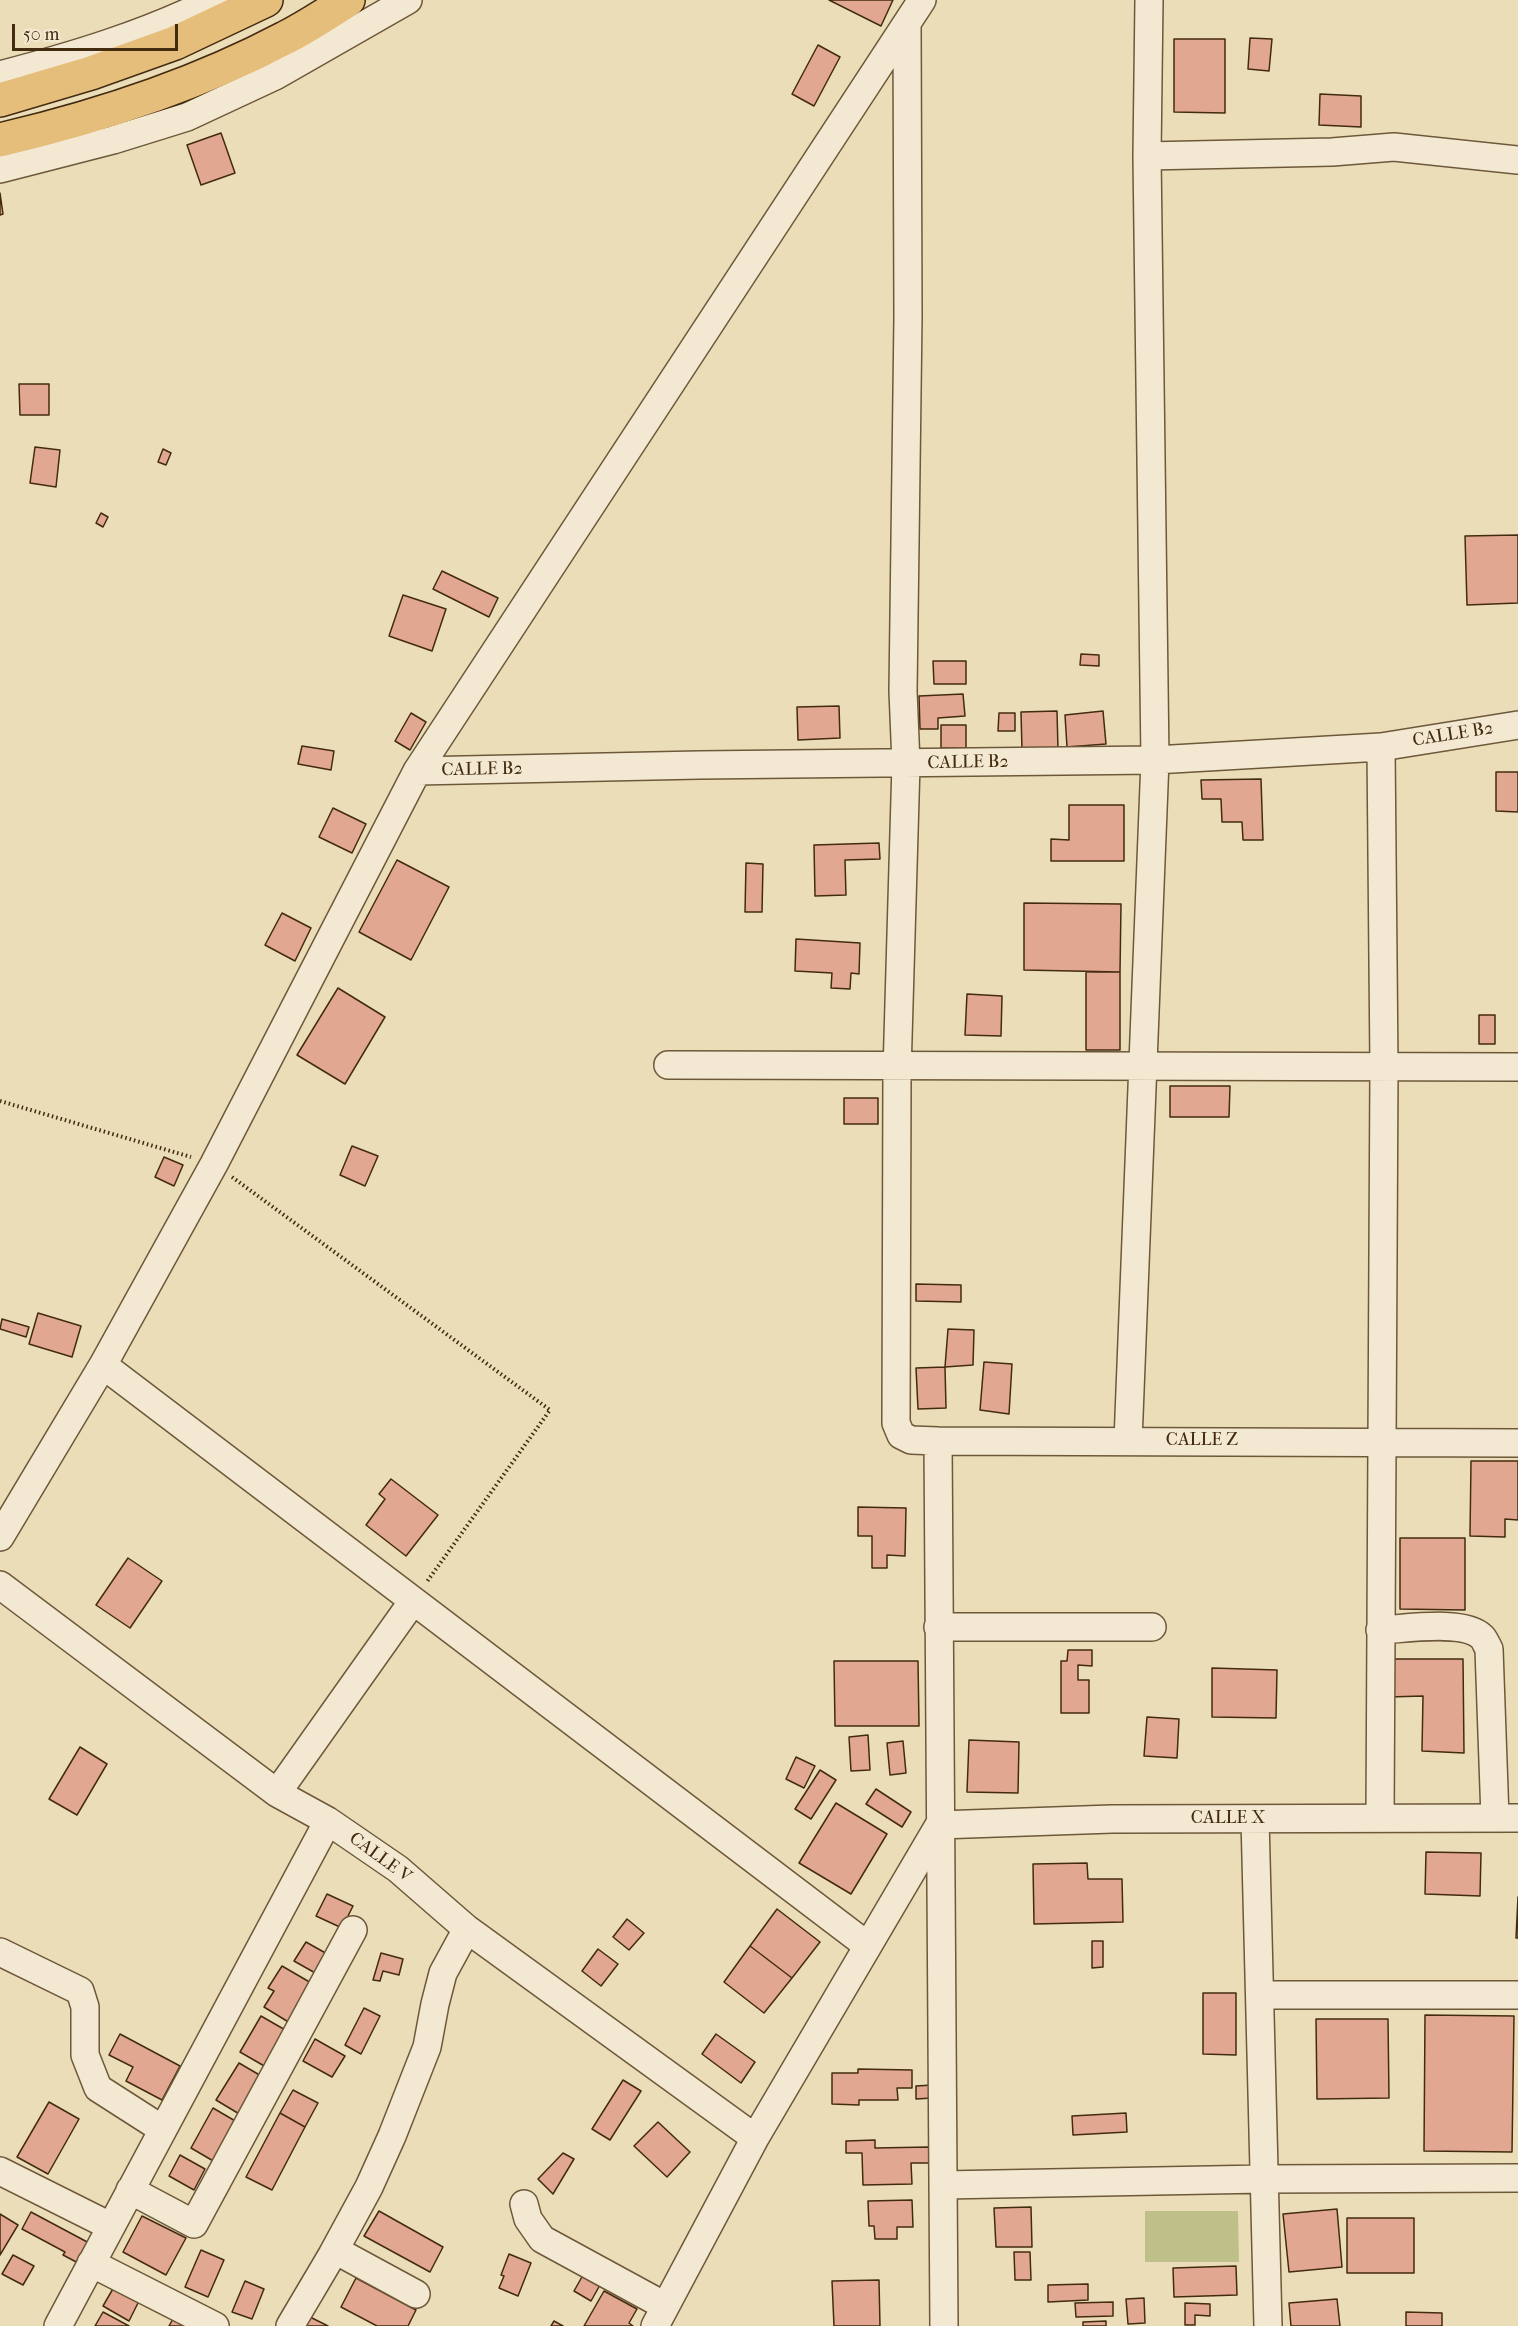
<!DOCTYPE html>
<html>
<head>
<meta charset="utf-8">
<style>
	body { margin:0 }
	#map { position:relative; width:1518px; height:2326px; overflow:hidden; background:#ecddb9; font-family:"IM FELL French Canon",serif }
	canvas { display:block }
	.scale { position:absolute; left:12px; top:24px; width:166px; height:27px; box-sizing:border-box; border:3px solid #432b0f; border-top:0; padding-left:8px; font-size:18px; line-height:21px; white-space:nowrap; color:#432b0f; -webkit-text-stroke:4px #f3e9d2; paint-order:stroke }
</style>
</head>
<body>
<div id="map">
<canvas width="1518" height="2326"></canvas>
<div class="scale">50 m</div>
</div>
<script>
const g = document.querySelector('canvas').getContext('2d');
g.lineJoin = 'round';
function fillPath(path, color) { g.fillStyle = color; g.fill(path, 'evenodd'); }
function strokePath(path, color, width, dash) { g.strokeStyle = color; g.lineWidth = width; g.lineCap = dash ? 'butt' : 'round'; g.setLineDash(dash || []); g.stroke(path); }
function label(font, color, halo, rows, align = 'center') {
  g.font = font + ' "IM FELL French Canon",serif'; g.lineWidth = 5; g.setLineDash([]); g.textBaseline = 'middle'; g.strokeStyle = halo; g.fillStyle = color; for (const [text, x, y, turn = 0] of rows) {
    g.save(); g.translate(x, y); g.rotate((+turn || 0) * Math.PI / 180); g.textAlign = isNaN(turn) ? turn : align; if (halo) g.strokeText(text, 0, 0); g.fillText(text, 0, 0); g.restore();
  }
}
fillPath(new Path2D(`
	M1145 2211H1238L1239 2262H1145Z`), '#bfbf8a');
const building = new Path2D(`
	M829 0H893L881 26Z
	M1250 38 1272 39 1269 71 1248 69Z
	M1174 39H1225V113L1174 112Z
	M818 45 840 57 814 106 792 94Z
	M1320 94 1361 96V127L1319 125Z
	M221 133 235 173 201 185 187 145Z
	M0 193 3 214 0 215Z
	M19 384H49V415H20Z
	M35 447 60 450 56 487 30 483Z
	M163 449 171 453 166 465 158 462Z
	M101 513 108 517 103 527 96 523Z
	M1518 535V603L1467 605 1465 536Z
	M442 571 498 598 489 617 433 589Z
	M403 595 446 609 432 651 389 636Z
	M1081 654 1099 655V666L1080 665Z
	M933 661H966V684H934Z
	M963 694 965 716 938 718V729H920L919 696Z
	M839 706 840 738 798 740 797 707Z
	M1057 711 1058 749 1022 750 1021 712Z
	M1103 711 1106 744 1067 747 1065 715Z
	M411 713 426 722 410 750 395 741Z
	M999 713H1015V731H998Z
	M941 725H966V748H941Z
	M302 746 334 751 331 770 298 764Z
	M1496 772H1518V812L1496 811Z
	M1261 779 1263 840H1243L1242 822H1222L1221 799H1202L1201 780Z
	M1069 805H1124V861H1051V839L1069 840Z
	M333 808 366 824 352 853 319 837Z
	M879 843 880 859 845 860 846 895 815 896 814 845Z
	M397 860 449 887 411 960 359 932Z
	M746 863 763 864 762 912H745Z
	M1024 903 1121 904 1120 972 1024 970Z
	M282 913 311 928 295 961 265 945Z
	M796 939 860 943 859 974 851 973 850 989 831 988 832 973 795 971Z
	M1086 972H1120V1050H1086Z
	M338 988 385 1017 345 1084 297 1055Z
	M967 994 1002 996 1001 1036 965 1035Z
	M1479 1015H1495V1044H1479Z
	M1170 1086H1230L1229 1117H1170Z
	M844 1098H878V1124H844Z
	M352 1146 378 1156 365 1186 340 1175Z
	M164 1157 183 1165 174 1186 155 1177Z
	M916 1284 961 1285V1302L916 1301Z
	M38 1313 81 1326 72 1357 29 1344Z
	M2 1319 29 1327 26 1337 0 1329Z
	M948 1329 974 1330 973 1365 945 1367Z
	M984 1362 1012 1364 1009 1414 980 1410Z
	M945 1367 946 1408 918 1409 916 1368Z
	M1471 1461H1518V1520L1505 1519V1537L1470 1536Z
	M391 1479 438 1515 406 1556 366 1525 385 1499 379 1494Z
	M858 1507 906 1508 905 1556 887 1555V1568H872V1536H858Z
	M1400 1538H1465V1610L1400 1609Z
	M128 1558 162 1581 130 1628 96 1605Z
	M1068 1650H1092V1666L1078 1665V1680H1089V1713H1061V1661H1067Z
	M1389 1659H1463L1464 1753 1422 1751 1423 1696 1388 1697Z
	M834 1661H918L919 1726H835Z
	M1212 1668 1277 1670 1276 1718 1212 1717Z
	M1147 1717 1179 1719 1177 1758 1144 1756Z
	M868 1735 870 1770 851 1771 849 1737Z
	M969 1740 1019 1742 1018 1793 967 1792Z
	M903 1741 906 1773 890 1775 887 1743Z
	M80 1747 107 1764 77 1815 49 1799Z
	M796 1757 815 1766 804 1788 786 1779Z
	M820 1770 836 1780 811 1819 795 1809Z
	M876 1789 911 1812 902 1827 866 1804Z
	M836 1803 887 1834 851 1894 799 1863Z
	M1426 1852 1481 1853 1480 1896 1425 1894Z
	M1087 1863 1088 1879H1122L1123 1922 1034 1924 1033 1864Z
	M327 1894 353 1906 342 1928 316 1916Z
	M1518 1897V1938H1516Z
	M777 1909 820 1942 792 1978 750 1946Z
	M627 1919 644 1933 629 1950 613 1937Z
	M1092 1941H1103V1967L1092 1968Z
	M306 1942 329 1955 317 1974 294 1961Z
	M750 1946 792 1978 764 2013 724 1982Z
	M598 1949 618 1964 601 1986 582 1971Z
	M381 1953 403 1959 399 1975 383 1971 380 1981 373 1980Z
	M282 1966 313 1984 290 2023 264 2007 274 1991 268 1988Z
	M1203 1993H1236V2055L1203 2054Z
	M364 2008 380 2016 361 2054 345 2045Z
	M1425 2015 1514 2016 1512 2152 1424 2151Z
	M261 2016 287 2031 266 2067 240 2052Z
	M1316 2019H1388L1389 2098 1317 2099Z
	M120 2034 180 2066 162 2100 126 2081 133 2067 109 2055Z
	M716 2034 755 2062 741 2083 702 2054Z
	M315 2039 345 2056 332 2077 303 2061Z
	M239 2063 263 2077 241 2115 216 2100Z
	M858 2069 912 2070V2088H897L898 2100H859V2105L832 2104V2073H858Z
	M623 2080 641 2091 610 2140 592 2129Z
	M932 2085V2098L916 2099V2086Z
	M293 2090 318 2103 305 2127 280 2113Z
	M49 2102 79 2119 48 2174 17 2157Z
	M213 2108 237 2122 215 2162 191 2148Z
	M280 2113 305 2127 272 2190 246 2177Z
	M1126 2113 1127 2132 1073 2135 1072 2116Z
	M658 2122 690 2152 667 2177 634 2146Z
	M875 2140V2148L929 2147 930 2163H911L912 2184 863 2185 862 2153H846V2141Z
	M563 2153 574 2159 553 2194 538 2179Z
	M180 2155 205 2169 194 2190 169 2176Z
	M912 2200 913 2227H897V2239H875L874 2226H869L868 2201Z
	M1031 2207 1032 2247H996L994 2208Z
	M1337 2209 1342 2267 1289 2272 1283 2214Z
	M379 2211 443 2247 430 2272 364 2236Z
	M31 2212 91 2244 80 2264 63 2255 65 2252 22 2229Z
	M0 2214 18 2225 0 2255Z
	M142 2216 186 2238 166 2275 123 2252Z
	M1347 2218H1414V2273H1347Z
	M201 2250 224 2260 208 2297 185 2287Z
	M1014 2252H1030L1031 2280H1015Z
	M509 2254 531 2263 518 2296 499 2288 504 2276 501 2275Z
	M13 2255 34 2266 23 2285 2 2274Z
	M1236 2266 1237 2295 1174 2297 1173 2268Z
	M583 2275 600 2285 591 2301 574 2291Z
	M356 2278 416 2310 408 2326H377L341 2307Z
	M879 2280 880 2326H834L832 2281Z
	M245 2281 264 2289 252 2319 232 2312Z
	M1088 2284V2300L1048 2302V2285Z
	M114 2287 139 2301 129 2321 103 2306Z
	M604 2291 637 2309 629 2323 633 2326H584Z
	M1144 2298 1145 2323 1128 2324 1126 2299Z
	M1337 2299 1340 2326H1291L1289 2303Z
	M1113 2302V2316L1076 2317 1075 2303Z
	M1185 2303 1210 2304V2316L1195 2315V2325H1185Z
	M103 2312 129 2326H95Z
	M1406 2312 1442 2313V2326H1406Z
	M174 2317 192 2326H169Z
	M310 2317 328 2326H306Z
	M554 2321 563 2326H551Z
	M1106 2321V2326H1083V2322Z`);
fillPath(building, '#e2a791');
strokePath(building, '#432b0f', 1.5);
const minor = new Path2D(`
	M907 23 908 317 903 691 906 764 897 1072 896 1423 901 1435 911 1440 938 1441 1518 1443
	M0 75C73 56 146 34 214 0
	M1147 156 1332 152 1394 147 1518 160
	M0 169 113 140 187 117 275 76 408 0
	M417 771 699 765 1155 760 1381 747 1518 725
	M668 1065 1518 1067
	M103 1365 868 1946
	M938 1441 944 2326
	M1128 1441 1155 760 1147 156 1149 0
	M0 1537 103 1365 214 1164 417 771 922 0
	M0 1585 277 1793 328 1821 398 1869 467 1929 755 2138
	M938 1627H1152
	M1380 1630C1404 1629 1464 1619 1482 1637 1485 1640 1487 1646 1489 1649L1495 1818
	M277 1793 413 1601
	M1380 1818 1384 1067 1381 747
	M1255 1819 1268 2326
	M0 1952 80 1991 85 2007V2055L98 2088 162 2129
	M1260 1995H1518
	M0 2171 110 2226
	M943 2185 1263 2179 1518 2178
	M130 2190 194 2224 353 1930
	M524 2204 528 2219 542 2239 665 2306
	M335 2250 416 2294
	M91 2263 215 2326
	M58 2326 328 1821
	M290 2326 332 2255 369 2187 392 2136 427 2047 435 2004 443 1973 467 1929
	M655 2326 755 2138 939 1825 1112 1819 1518 1818`);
const highway = new Path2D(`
	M0 100 91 73 175 43 266 0
	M0 140C98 117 196 85 285 38 307 27 328 13 348 0`);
strokePath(minor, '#6d583a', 30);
strokePath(highway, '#432b0f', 36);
strokePath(new Path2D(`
	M0 1101 191 1157
	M232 1177 550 1410 426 1583`), '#432b0f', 4, [1.5, 3]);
strokePath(minor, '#f3e9d2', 27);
strokePath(highway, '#e6be7c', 33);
label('18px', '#432b0f', '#f3e9d2', [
	["CALLE B2",1453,735,-9],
	["CALLE B2",968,763,-1],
	["CALLE B2",482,770,-1],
	["CALLE Z",1202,1441],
	["CALLE X",1228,1819],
	["CALLE V",380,1858,36]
]);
</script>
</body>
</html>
